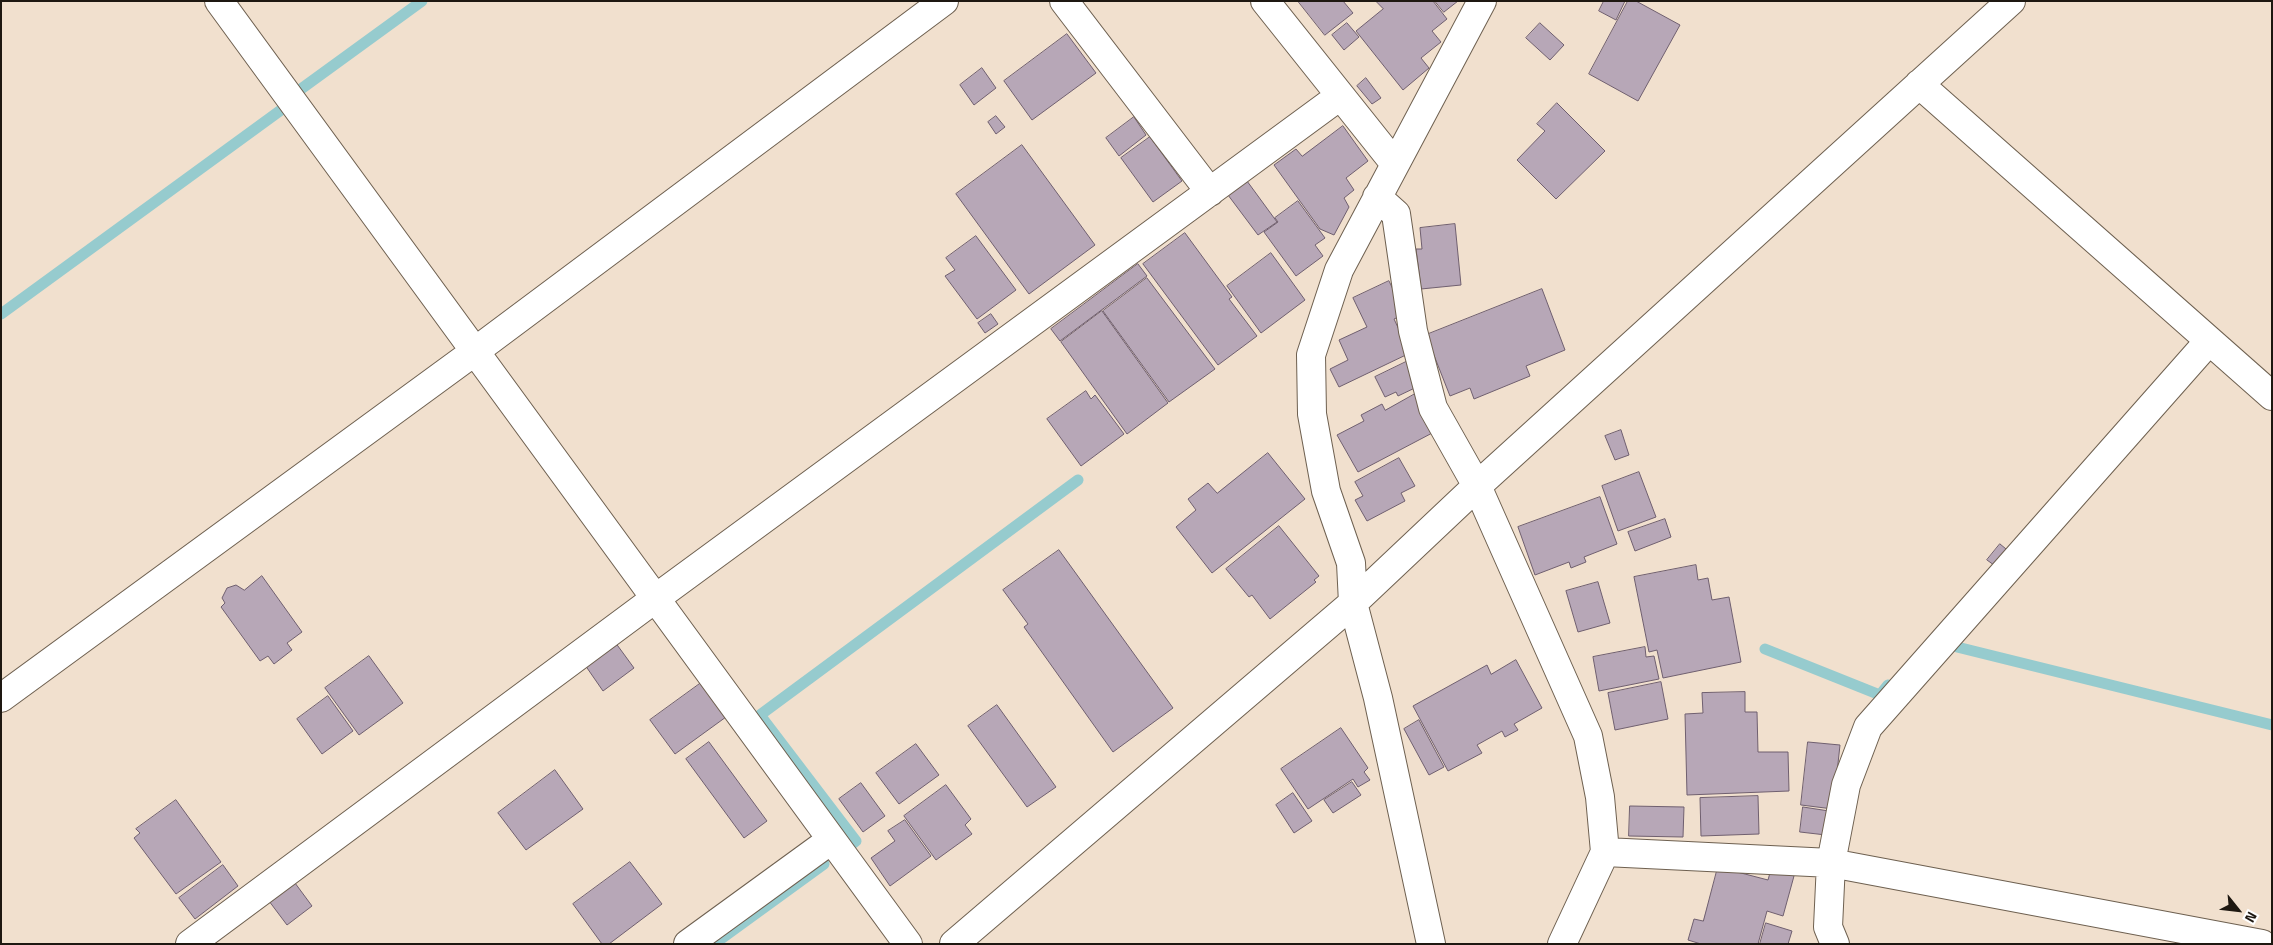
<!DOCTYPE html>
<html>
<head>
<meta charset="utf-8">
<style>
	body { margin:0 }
	#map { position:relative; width:2273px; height:945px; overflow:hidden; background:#f1e0ce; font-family:"Titillium Web",sans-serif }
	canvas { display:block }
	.frame { position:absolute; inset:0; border:2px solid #1e1811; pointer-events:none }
	.north { position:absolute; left:2213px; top:885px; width:50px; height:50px; -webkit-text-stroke:4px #fff; paint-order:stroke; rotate:119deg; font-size:14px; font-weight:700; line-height:20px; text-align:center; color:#1e1811 }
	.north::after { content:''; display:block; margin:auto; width:18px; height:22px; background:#1e1811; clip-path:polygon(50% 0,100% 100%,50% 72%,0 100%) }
</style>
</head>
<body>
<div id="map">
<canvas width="2273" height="945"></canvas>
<div class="frame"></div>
<div class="north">N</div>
</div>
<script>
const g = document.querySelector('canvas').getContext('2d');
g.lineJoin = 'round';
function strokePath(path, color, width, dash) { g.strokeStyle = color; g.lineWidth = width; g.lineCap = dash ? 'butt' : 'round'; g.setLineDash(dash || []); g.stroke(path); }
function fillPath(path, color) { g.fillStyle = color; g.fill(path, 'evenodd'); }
strokePath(new Path2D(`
	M301 89 422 1
	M1 314 281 110
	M1957 647 2272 725
	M1765 649 1880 695 1888 685
	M851 845 856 841 760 715 1078 480
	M714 944 824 864`), '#96cbce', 11);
const building = new Path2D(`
	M1298 1H1343L1353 13 1325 35Z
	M1376 1H1433L1447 19 1432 31 1441 42 1421 58 1429 68 1403 90 1356 31 1383 9Z
	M1435 1H1458L1444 12Z
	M1604 1H1625L1616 20 1599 11Z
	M1628 1H1636L1680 25 1638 101 1589 74Z
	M1347 23 1359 37 1344 50 1332 35Z
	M1540 23 1564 45 1550 60 1526 38Z
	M1067 34 1096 73 1032 120 1004 81Z
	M982 68 996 88 974 105 960 85Z
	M1366 78 1381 98 1372 104 1357 86Z
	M1557 103 1605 151 1556 199 1517 160 1545 131 1537 124Z
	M996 116 1005 127 996 134 988 122Z
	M1134 117 1146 135 1119 156 1106 138Z
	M1343 126 1368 161 1346 178 1354 190 1344 198 1349 207 1334 235 1320 229 1274 165 1296 149 1302 156Z
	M1150 137 1182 181 1153 202 1121 158Z
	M1022 145 1095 245 1029 294 956 194Z
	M1247 181 1277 222 1258 235 1228 195Z
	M1298 201 1325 238 1315 245 1323 256 1296 276 1264 232 1278 222 1275 218Z
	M1455 224 1461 285 1421 289 1416 249H1422L1420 228Z
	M1185 233 1232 297 1229 299 1257 336 1218 365 1143 264Z
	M976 236 1016 290 977 319 945 276 955 270 946 258Z
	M1271 253 1305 300 1261 333 1227 286Z
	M1138 264 1147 276 1060 341 1051 329Z
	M1147 278 1215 369 1169 402 1103 311Z
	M1389 281 1405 314 1394 319 1410 353 1339 387 1330 369 1348 360 1339 340 1367 327 1353 298Z
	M1542 289 1565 350 1526 366 1530 376 1474 399 1470 388 1450 396 1426 335Z
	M1102 311 1168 403 1127 434 1061 342Z
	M991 314 998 324 985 333 978 323Z
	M1408 361 1419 386 1398 396 1396 392 1385 397 1375 377Z
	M1086 391 1091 399 1095 395 1124 434 1081 466 1047 419Z
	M1415 394 1436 431 1358 472 1337 435 1364 421 1361 415 1382 404 1385 410Z
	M1621 430 1629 455 1615 460 1605 436Z
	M1268 453 1305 499 1212 573 1176 527 1196 510 1188 499 1208 483 1217 493Z
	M1399 458 1415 486 1401 493 1405 501 1367 521 1355 500 1363 496 1355 482Z
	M1639 472 1656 517 1618 531 1602 486Z
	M1600 497 1617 544 1584 557 1586 562 1571 568 1569 562 1535 575 1518 527Z
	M1665 519 1671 537 1635 551 1628 532Z
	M1279 526 1319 576 1314 580 1316 582 1270 619 1252 595 1249 597 1226 569Z
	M2000 544 2011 553 1998 568 1987 560Z
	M1059 550 1173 708 1113 752 1024 627 1028 624 1003 590Z
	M1696 565 1698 580 1708 578 1712 600 1729 597 1741 662 1663 678 1657 650 1649 652 1634 577Z
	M262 576 302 632 287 643 292 650 274 664 268 656 260 661 221 607 225 603 222 598 227 588 236 585 244 590Z
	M1598 582 1610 623 1578 632 1566 591Z
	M615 642 634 668 603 691 585 665Z
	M1645 647 1646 657 1654 656 1659 679 1599 691 1593 657Z
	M369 656 403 703 359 735 325 688Z
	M1516 660 1542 708 1514 724 1518 730 1505 737 1502 731 1477 745 1482 753 1448 771 1413 706 1487 665 1491 674Z
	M1661 682 1668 719 1615 730 1608 693Z
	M701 683 726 717 675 754 650 720Z
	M1745 692V712H1757L1758 752H1788L1789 791 1687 795 1685 714 1703 713 1702 693Z
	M328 696 353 731 322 754 297 719Z
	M997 705 1056 787 1027 807 968 726Z
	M1419 720 1444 767 1429 775 1404 729Z
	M1341 728 1368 768 1364 772 1370 780 1358 787 1353 779 1308 809 1281 769Z
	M709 742 767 821 744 838 686 759Z
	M1808 742 1840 745 1833 809 1801 805Z
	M916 744 939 775 899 804 876 773Z
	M555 770 583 809 526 850 498 813Z
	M1352 782 1361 795 1333 813 1324 800Z
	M861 783 885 816 863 832 839 799Z
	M946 785 971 819 965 825 972 834 936 860 904 816Z
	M1293 793 1312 821 1294 833 1276 805Z
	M1758 796 1759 834 1701 836 1700 798Z
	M176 800 221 862 176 894 134 838 140 833 136 829Z
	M1630 806 1684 807 1683 837 1629 836Z
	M1803 807 1829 811 1826 835 1800 832Z
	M905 820 931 856 890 886 871 858 895 841 888 831Z
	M630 862 662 904 609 944H602L573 904Z
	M223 865 238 886 195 919 179 898Z
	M1718 867 1768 880 1771 869 1794 876 1783 916 1767 911 1758 944H1701L1688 940 1694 919 1703 921Z
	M295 883 312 906 287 925 269 901Z
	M1766 923 1792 931 1788 944H1760Z`);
fillPath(building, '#b7a7b7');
strokePath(building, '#6f5f6f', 1);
const minor = new Path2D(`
	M219 1 908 944
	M1064 1 1210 192
	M1265 1 1395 164
	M1919 84 2272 396
	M1377 197 1396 214 1413 331 1433 408 1477 486 1588 736 1600 797 1605 852
	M1 698 474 352 944 1
	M190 944 656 598 1340 96
	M688 944 831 840
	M954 944 1353 603 1477 486 2011 1
	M1431 944 1378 698 1353 603 1351 563 1326 491 1312 414 1311 355 1339 270 1482 1
	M1562 944 1605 852 1831 863 2262 944
	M1835 944 1828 927 1831 863 1846 785 1868 727 2209 341`);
strokePath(minor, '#6e6050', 30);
strokePath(minor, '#fff', 28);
</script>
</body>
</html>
